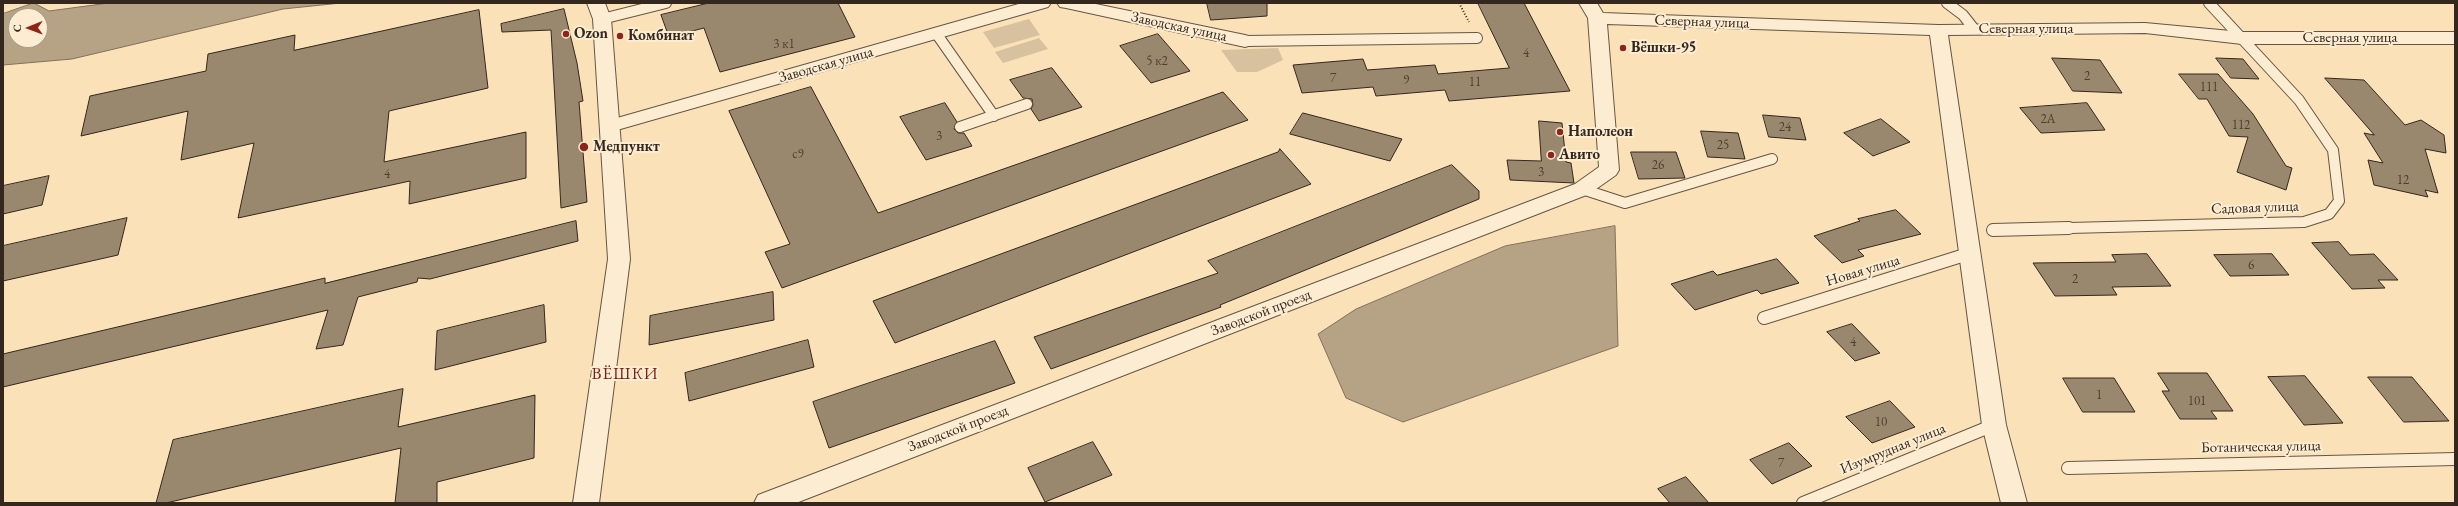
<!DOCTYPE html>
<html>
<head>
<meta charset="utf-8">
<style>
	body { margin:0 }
	#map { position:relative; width:2458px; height:506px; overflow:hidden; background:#fae1b8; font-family:"EB Garamond",serif }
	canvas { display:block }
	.frame { position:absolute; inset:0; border:4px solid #33271e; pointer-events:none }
	.north { position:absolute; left:8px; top:8px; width:40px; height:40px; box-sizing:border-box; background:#fcecd1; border:1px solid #ac9d89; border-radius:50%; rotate:269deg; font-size:11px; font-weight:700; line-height:16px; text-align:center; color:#33271e }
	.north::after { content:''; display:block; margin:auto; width:14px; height:18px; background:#8f2418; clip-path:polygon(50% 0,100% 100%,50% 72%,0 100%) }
</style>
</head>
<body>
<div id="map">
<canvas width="2458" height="506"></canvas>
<div class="frame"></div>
<div class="north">С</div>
</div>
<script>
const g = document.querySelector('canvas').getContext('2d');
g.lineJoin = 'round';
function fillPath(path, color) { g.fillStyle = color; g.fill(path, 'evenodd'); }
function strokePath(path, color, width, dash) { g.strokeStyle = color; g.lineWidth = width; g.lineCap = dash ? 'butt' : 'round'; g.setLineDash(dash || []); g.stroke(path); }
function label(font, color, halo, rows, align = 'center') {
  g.font = font + ' "EB Garamond",serif'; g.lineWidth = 4; g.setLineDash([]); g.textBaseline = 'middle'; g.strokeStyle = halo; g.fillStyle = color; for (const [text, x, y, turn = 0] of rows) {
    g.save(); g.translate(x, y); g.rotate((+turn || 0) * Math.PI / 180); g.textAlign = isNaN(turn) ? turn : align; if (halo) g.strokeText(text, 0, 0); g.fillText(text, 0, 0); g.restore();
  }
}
fillPath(new Path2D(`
	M1029 19 1040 35 994 48 983 32Z
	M1039 38 1048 49 1003 63 995 52Z
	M1278 48 1283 60 1257 72H1237L1221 50Z`), '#d8c19e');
const water = new Path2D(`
	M34 3 49 11 109 3H341L283 9 72 59 3 65V14ZM16 16H40V40H16Z
	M1615 226 1618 346 1403 422 1346 398 1318 334 1356 309 1505 246Z`);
fillPath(water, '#b6a284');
strokePath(water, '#82715b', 1);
const building = new Path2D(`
	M709 3H838L855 37 720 72 704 28 669 37 661 15Z
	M1207 3H1267V16L1211 20Z
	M1478 3H1524L1570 91 1449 101 1445 90 1376 96 1373 87 1302 93 1293 65 1363 59 1367 70 1435 65 1438 74 1509 68Z
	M564 9 577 63 583 101 579 102 587 202 561 208 551 30 502 32 501 24Z
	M479 10 488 88 389 111 384 162 526 132V178L409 204 410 181 238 218 254 143 181 160 188 111 81 136 90 96 206 71 208 54 295 35 294 50Z
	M1158 34 1190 71 1151 83 1120 46Z
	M2052 58 2100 60 2122 93 2073 91Z
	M2216 58 2243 59 2259 79 2231 78Z
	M1052 68 1082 107 1039 121 1031 109 1033 105 1032 99 1023 98 1010 80Z
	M2179 74H2218L2253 114 2286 166 2292 168 2286 190 2237 172 2248 137 2229 136 2207 99H2199Z
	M2325 78 2364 80 2405 125 2421 120 2444 135 2446 153 2425 149 2438 193 2425 190 2428 197 2374 185 2368 160 2383 163 2364 133 2374 135Z
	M811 87 878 213 1223 92 1248 120 782 288 765 252 790 244 729 111Z
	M945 103 957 122 954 129 958 133H964L972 146 926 160 900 117Z
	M2087 103 2105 130 2041 133 2020 108Z
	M1303 113 1402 139 1390 161 1290 134Z
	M1763 115 1800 118 1806 140 1769 137Z
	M1881 119 1910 142 1873 156 1844 133Z
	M1539 121 1562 123 1566 162 1571 163 1574 183 1510 180 1507 160 1541 161Z
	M1701 131 1738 133 1745 159 1708 157Z
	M1280 149 1311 184 895 343 873 301 1278 152Z
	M1631 152H1676L1685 178 1639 179Z
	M1452 165 1479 191V199L1220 305 1221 307 1051 369 1034 337 1218 273 1208 261Z
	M49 176 42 205 3 214V186Z
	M1896 210 1921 234 1858 250 1864 256 1842 263 1814 236 1860 221 1858 219Z
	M127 218 118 255 3 281V246Z
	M576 221 578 241 430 279 418 278 417 282 358 297 343 345 316 349 328 310 3 387V354L325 278V283Z
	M2339 242 2350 255 2374 254 2398 280H2378L2385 288 2352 289 2312 243Z
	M2147 254 2171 286 2112 287 2117 295 2055 296 2033 263 2116 262 2112 255Z
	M2272 254 2289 275 2230 276 2214 255Z
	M1777 259 1799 283 1761 294 1757 290 1695 310 1671 284 1713 271 1717 275Z
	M773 292 774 320 649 345 650 316Z
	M544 305 546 342 435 370 437 331Z
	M1852 324 1880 353 1855 361 1827 332Z
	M808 340 814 367 689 401 685 373Z
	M995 341 1015 383 829 448 813 402Z
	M2158 373H2207L2233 411H2211L2217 419H2180L2162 391H2169Z
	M2305 376 2343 423 2304 425 2268 377Z
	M2368 377H2412L2449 421 2404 422Z
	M2063 378H2114L2135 412H2083Z
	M403 389 398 427 535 395 534 458 437 482V503H395L401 448 166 503H156L173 440Z
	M1890 401 1915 427 1872 443 1846 417Z
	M1093 442 1112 475 1045 502 1028 468Z
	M1789 443 1812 466 1772 484 1750 460Z
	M1686 477 1709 503H1670L1658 489Z`);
fillPath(building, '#9a886e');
strokePath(building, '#33271e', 1);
const serviceFar1 = new Path2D(`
	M1947 3 1963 15 1974 29
	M602 19 666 3
	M936 33 994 116
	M1245 41 1477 38
	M960 127 1027 104
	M1582 189 1625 203 1772 159
	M2030 229 2304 222 2329 214 2339 201 2333 150 2299 100 2209 3`);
const service = new Path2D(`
	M1993 230 2069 228
	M1764 318 1971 253
	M2068 468 2455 459
	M1803 503 1994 425`);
const minor = new Path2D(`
	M1022 3H1051L1048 7 617 130 610 132 603 130 600 126 603 122Z
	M1057 3H1091L1245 35 1252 37 1254 41 1252 45 1245 47 1066 8 1060 7Z
	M1579 3H1597L1603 13 1938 25 2145 23 2242 32H2455V44H2242L2145 33 1948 35 2006 425 2027 503H2001L1982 425 1930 35 1607 24 1619 170 1616 175 1589 194 796 503H754L758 495 1575 184 1599 167 1588 18Z`);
const tertiary = new Path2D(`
	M587 3H605L611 19 630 259 599 503H573L608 259 593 19Z`);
strokePath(serviceFar1, '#655644', 12);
strokePath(service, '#655644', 14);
strokePath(minor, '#655644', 2);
strokePath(tertiary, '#655644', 2);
strokePath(new Path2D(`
	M1459 3 1469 22`), '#33271e', 2, [1, 2]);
strokePath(serviceFar1, '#fcecd1', 10);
strokePath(service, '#fcecd1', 12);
fillPath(minor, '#fcecd1');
fillPath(tertiary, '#fcecd1');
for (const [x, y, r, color] of [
	[566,34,4,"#8f2418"],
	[620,36,4,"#8f2418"],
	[1623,48,4,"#8f2418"],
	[1560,132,4,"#8f2418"],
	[584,147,5,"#8f2418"],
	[1551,155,4,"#8f2418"]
]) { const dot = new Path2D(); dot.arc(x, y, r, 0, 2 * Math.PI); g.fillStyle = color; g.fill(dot); strokePath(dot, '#fcecd1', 1.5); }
label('13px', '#4d3f32', null, [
	["3 к1",784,44],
	["4",1526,53],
	["5 к2",1157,61],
	["2",2087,76],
	["7",1333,78],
	["9",1406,80],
	["11",1475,82],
	["111",2209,87],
	["2А",2048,119],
	["112",2241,125],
	["24",1785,127],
	["3",939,136],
	["25",1723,145],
	["с9",798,154],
	["26",1658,165],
	["3",1541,172],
	["4",387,174],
	["12",2403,180],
	["6",2251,265],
	["2",2075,279],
	["4",1853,342],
	["1",2099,395],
	["101",2197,401],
	["10",1881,422],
	["7",1781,463]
]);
label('15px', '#33271e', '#fcecd1', [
	["Северная улица",1702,22,2],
	["Заводская улица",1179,27,12],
	["Северная улица",2026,29],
	["Северная улица",2350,38],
	["Заводская улица",826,65,-16],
	["Садовая улица",2255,208,-2],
	["Новая улица",1863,271,-17],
	["Заводской проезд",1261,313,-21],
	["Заводской проезд",958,429,-21],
	["Ботаническая улица",2261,447,-1],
	["Изумрудная улица",1893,449,-22]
]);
label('bold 15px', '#33271e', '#fcecd1', [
	["Ozon",574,34],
	["Комбинат",628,36],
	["Вёшки-95",1631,48],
	["Наполеон",1568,132],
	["Медпункт",593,147],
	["Авито",1559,155]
], 'left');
g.letterSpacing = '1px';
label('17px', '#7a1f14', '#fcecd1', [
	["ВЁШКИ",625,374]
]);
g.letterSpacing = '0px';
</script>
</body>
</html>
